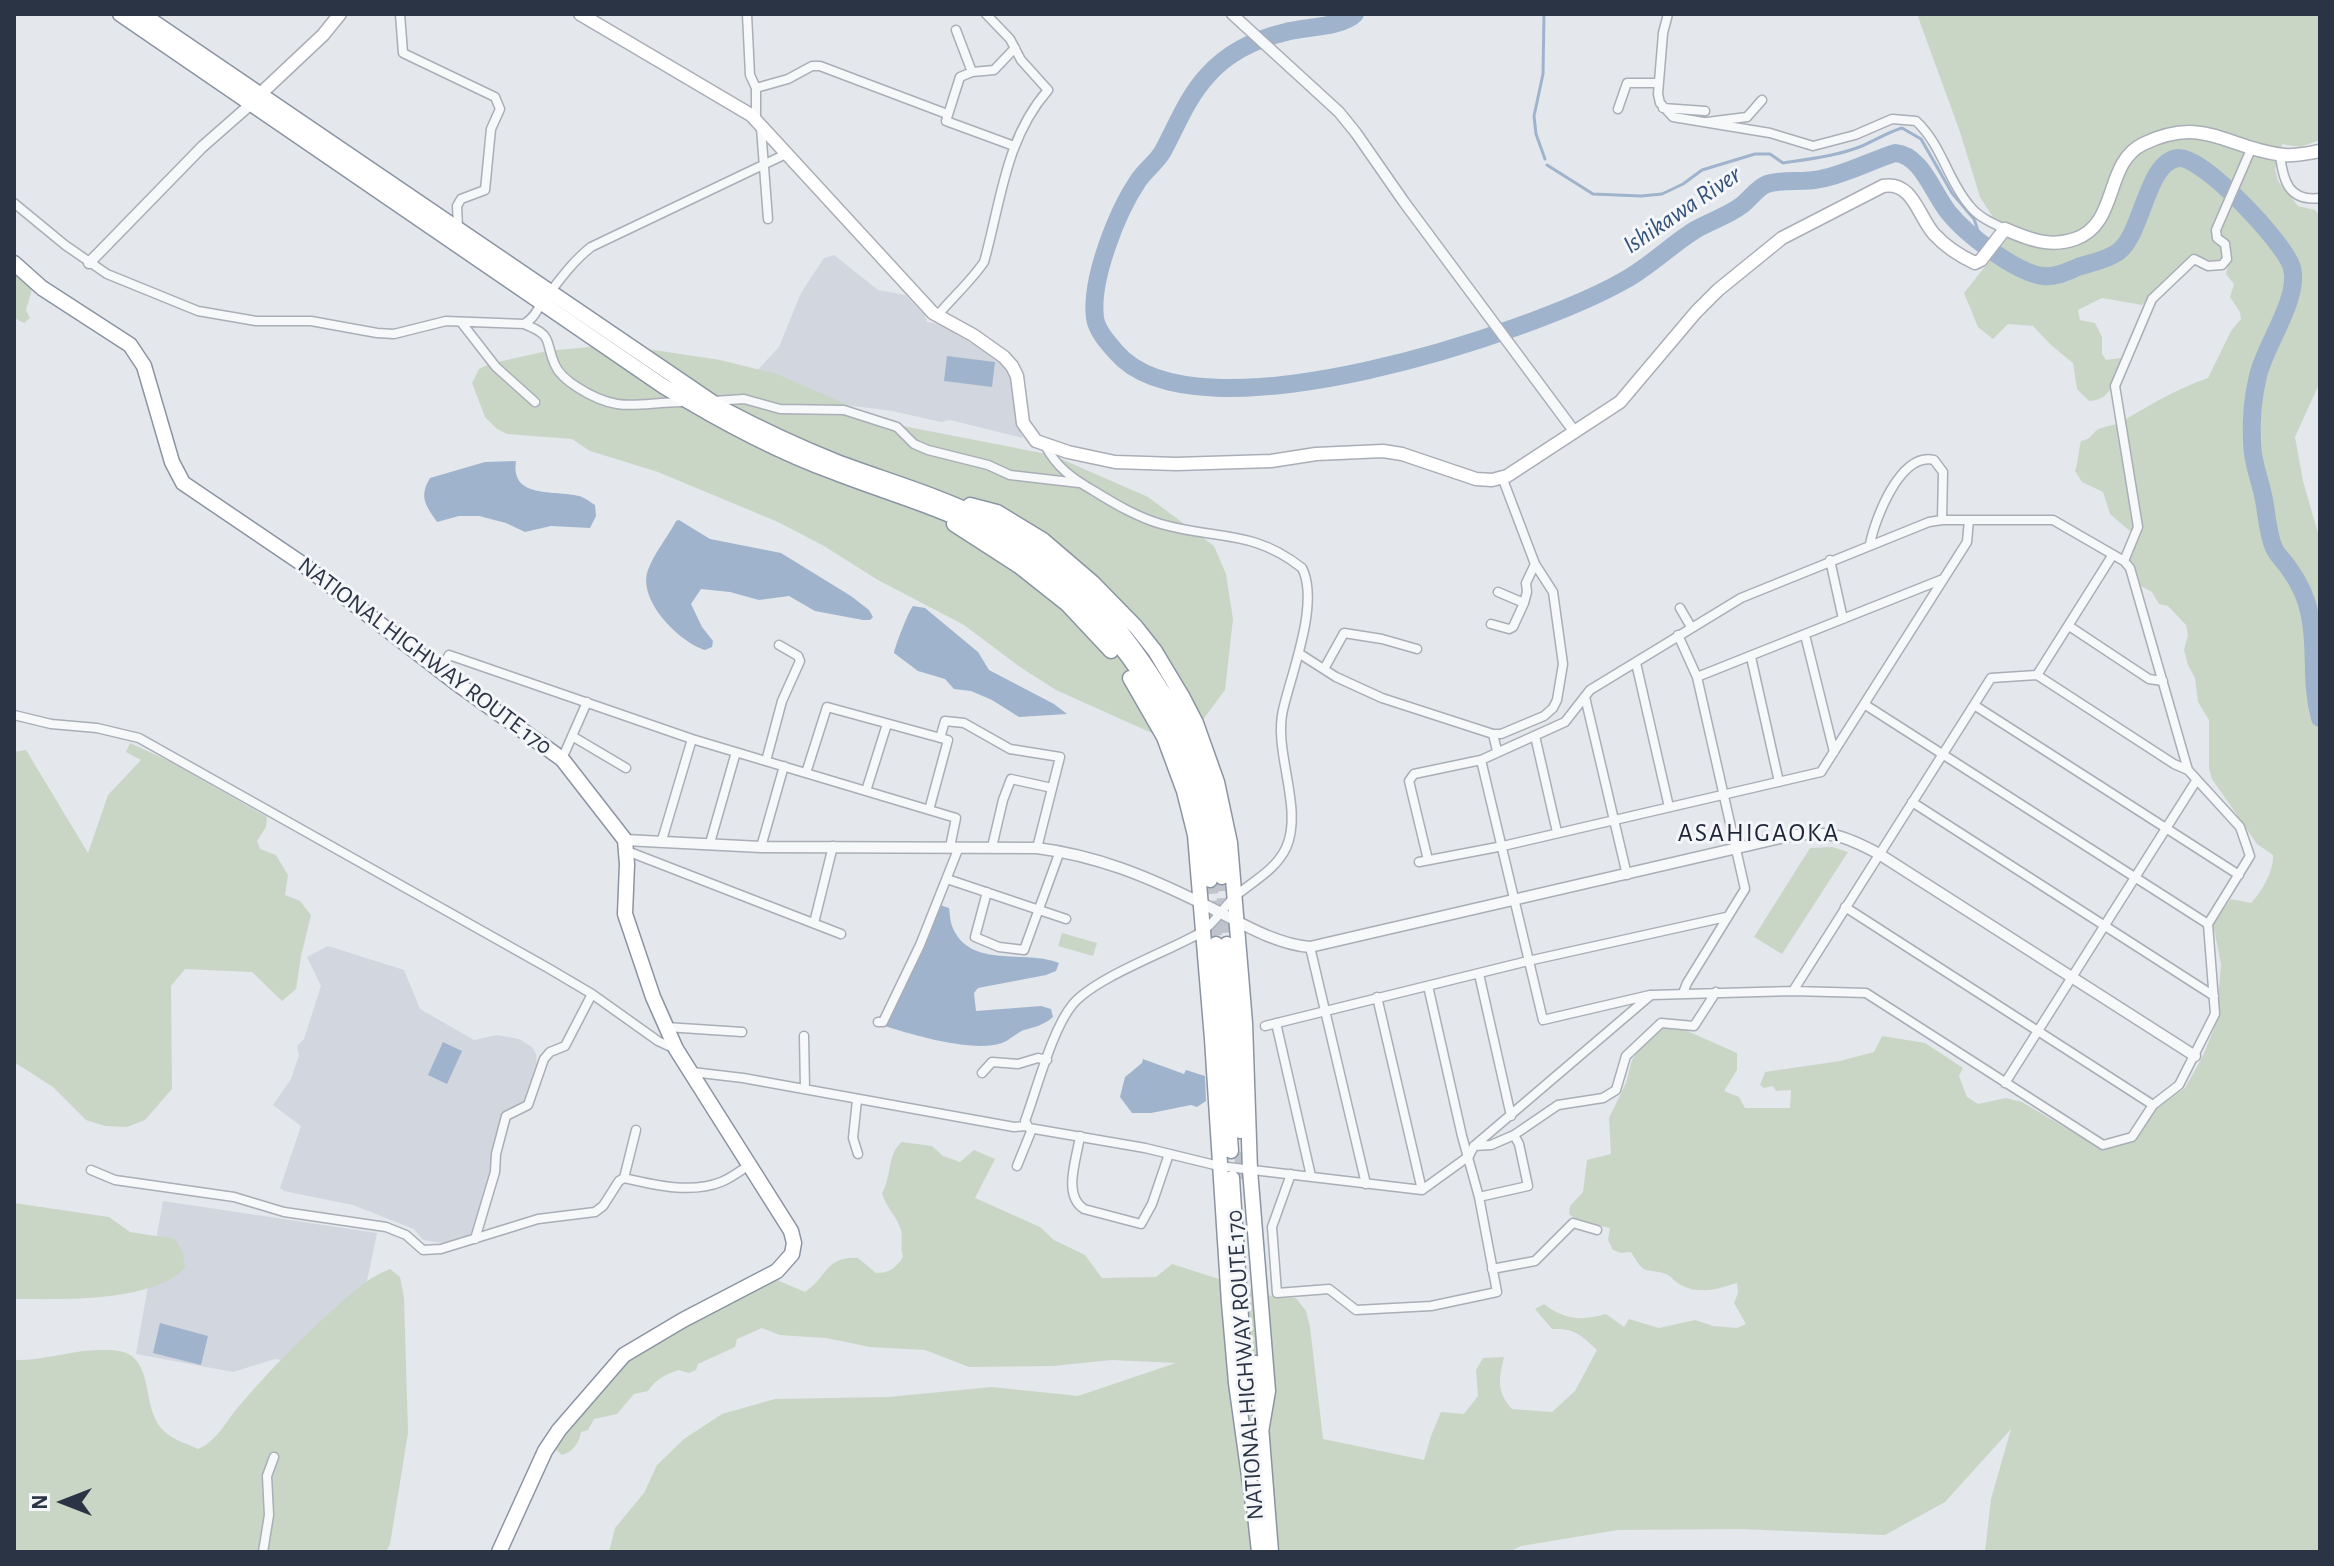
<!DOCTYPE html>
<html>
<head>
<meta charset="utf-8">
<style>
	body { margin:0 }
	#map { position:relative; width:2334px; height:1566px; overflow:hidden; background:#e4e7ec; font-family:"Alegreya Sans",sans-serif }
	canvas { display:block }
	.frame { position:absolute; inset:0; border:16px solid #2b3445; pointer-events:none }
	.north { position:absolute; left:24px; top:1462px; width:80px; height:80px; -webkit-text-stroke:6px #f4f6f9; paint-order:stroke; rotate:270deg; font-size:22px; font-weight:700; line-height:32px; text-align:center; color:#2b3445 }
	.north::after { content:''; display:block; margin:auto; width:28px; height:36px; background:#2b3445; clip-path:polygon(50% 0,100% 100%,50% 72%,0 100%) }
</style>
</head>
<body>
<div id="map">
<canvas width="2334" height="1566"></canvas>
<div class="frame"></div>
<div class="north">N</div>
</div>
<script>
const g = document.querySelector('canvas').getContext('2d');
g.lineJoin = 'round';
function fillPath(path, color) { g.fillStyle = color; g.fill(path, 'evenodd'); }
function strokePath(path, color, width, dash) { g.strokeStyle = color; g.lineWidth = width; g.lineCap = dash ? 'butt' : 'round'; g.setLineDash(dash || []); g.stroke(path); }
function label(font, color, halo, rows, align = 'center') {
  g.font = font + ' "Alegreya Sans",sans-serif'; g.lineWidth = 6; g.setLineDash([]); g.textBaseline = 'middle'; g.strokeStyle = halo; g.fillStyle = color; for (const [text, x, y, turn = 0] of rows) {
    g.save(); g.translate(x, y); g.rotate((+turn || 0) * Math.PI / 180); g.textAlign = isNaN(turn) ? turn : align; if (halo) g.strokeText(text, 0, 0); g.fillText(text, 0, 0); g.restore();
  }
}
fillPath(new Path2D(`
	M834 255 878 290 905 295 924 314 927 322 939 324 992 355 1008 371 1016 390 1018 425 1023 438 950 420 941 422 892 411 822 402 752 376 779 347 801 293 824 258Z
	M328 946 404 970 420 1009 474 1040 497 1035 519 1039 532 1047 536 1054 537 1069 525 1102 501 1113 491 1177 475 1232 468 1237 442 1243 423 1240 414 1229 353 1205 284 1191 280 1188 301 1126 273 1105 291 1079 299 1055 297 1046 304 1039 321 986 307 957Z
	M163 1201 377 1233 348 1372 275 1359 233 1372 136 1354Z`), '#d2d6de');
fillPath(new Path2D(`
	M1917 14H2320V140L2300 147 2282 144 2275 169 2278 181 2298 206 2315 210 2320 216V382L2295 437 2303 481 2320 540V1552H1985L1991 1499 2011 1429 1945 1502 1885 1535 1740 1529 1618 1530 1521 1546 1509 1552H609L615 1528 644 1493 657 1465 684 1439 722 1414 775 1399 888 1397 992 1387 1078 1396 1176 1363 1112 1360 1053 1366 969 1367 925 1350 870 1347 826 1338 780 1335 762 1328 737 1339 735 1347 698 1364 696 1370 689 1373 679 1370C666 1374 656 1379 648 1391L634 1394 617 1414 594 1419 588 1430 581 1432C579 1443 573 1452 562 1455L555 1449 625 1362 673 1331 777 1280 805 1292C827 1278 825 1256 858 1258L876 1273C889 1273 895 1269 903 1257 900 1247 903 1239 901 1230 897 1216 886 1208 882 1193 892 1177 887 1153 902 1142L932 1146 943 1156 960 1162 974 1150 995 1159 975 1198 1040 1227 1054 1240 1085 1255 1102 1278 1156 1277 1172 1264 1275 1297 1296 1298 1306 1311 1310 1327 1323 1439 1424 1460 1431 1436 1441 1412 1464 1414 1478 1396 1476 1370 1483 1358 1504 1357C1499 1379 1496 1391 1512 1409L1552 1412 1575 1391 1597 1350C1581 1335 1575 1328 1552 1329L1535 1309 1544 1304C1564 1320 1582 1321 1606 1314L1624 1327 1629 1319 1659 1328 1695 1320 1713 1326 1737 1328 1746 1324 1734 1303 1738 1293 1737 1283C1717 1289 1700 1295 1681 1285 1676 1283 1671 1276 1666 1274 1643 1267 1646 1277 1631 1252L1621 1253 1613 1250 1608 1240 1610 1228 1578 1221 1569 1214 1570 1206 1583 1192 1587 1160 1611 1154 1609 1118 1626 1083 1632 1060 1643 1044 1661 1028 1685 1030 1737 1053V1070L1724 1091 1739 1097 1745 1108H1790L1791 1090 1776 1091 1773 1086 1764 1088 1760 1085 1765 1072 1840 1061 1874 1052 1882 1036 1925 1043 1963 1068 1959 1076 1967 1097 1978 1104 2006 1098 2022 1102 2103 1150 2135 1140 2157 1108 2185 1088 2202 1058 2216 1024 2221 964 2213 924 2231 899 2251 903C2262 892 2274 870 2273 855L2257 844 2212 779 2209 768V720L2198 702 2195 678 2188 665 2184 650 2188 635 2186 625 2168 606 2159 604 2152 592 2141 586 2134 564 2129 560 2138 538 2110 514 2103 492 2082 482 2075 471C2079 460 2078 452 2081 441 2091 439 2090 436 2097 430 2103 426 2114 426 2121 422 2150 405 2176 389 2208 378L2231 331 2241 319 2240 312 2230 297 2234 284 2226 274 2228 265 2191 255 2142 305 2102 298 2078 310 2080 320 2095 323 2102 337V354L2106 360 2121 358C2114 378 2114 400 2089 401L2077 389 2073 363 2051 345 2033 326 2008 324 1993 339 1978 327 1964 293 2007 239 1980 197 1960 132Z
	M14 270 32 289 26 310 30 318 24 323 14 318Z
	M601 346 654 350 720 360 777 374 859 410 903 426 1052 455 1148 497 1214 546 1226 574 1233 619 1225 690 1193 733 1174 743 1056 690 1020 667 964 625 878 580 824 546 778 522 658 472 590 451 572 439 507 434 497 429 485 417 472 383 479 369 489 364 547 351Z
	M130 743 169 761 267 817 266 827 257 841 260 849 276 855 288 875 285 895 300 901 311 915 301 956 296 989 282 1001 252 972 185 969 171 986 172 1089 145 1120 127 1127 105 1126 86 1120 53 1087 14 1062V752L26 750 88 853 108 795 141 760 126 752Z
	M1832 847 1848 852 1782 954 1754 937 1810 848Z
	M1062 933 1097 943 1093 956 1058 946Z
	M14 1203 109 1217 130 1232 175 1239 183 1253 185 1268C151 1303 61 1299 14 1299Z
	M390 1269 400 1277 404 1298 408 1433 390 1544 386 1552H14V1360C49 1361 85 1345 119 1351 157 1358 139 1409 165 1432 173 1440 188 1444 198 1449 218 1441 226 1420 240 1405 270 1370 301 1338 335 1308 353 1292 367 1278 390 1269Z`), '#c9d6c5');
fillPath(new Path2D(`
	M947 356 995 362 992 387 944 381Z
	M516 461C510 499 554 490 579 496 584 497 590 502 595 505L596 516 590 528 551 526 525 532 506 523 479 516H459L437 522C425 504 419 497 430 478L485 462Z
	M679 520 710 539 781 553 851 596 869 610 873 617 870 620H863L815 611 789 596 759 600 730 592 701 589 691 604 702 627 713 641 712 647 705 650C679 642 637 600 648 570 654 553 668 537 676 521Z
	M913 606 925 608 978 652 989 670 1054 704 1067 714 1019 717 992 700 971 691 954 689 945 679 918 671 894 653C895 646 909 610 913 606Z
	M940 905 949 908C950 914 950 921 952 926 969 970 1026 949 1059 963L1056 971 1046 975 978 988 974 993 976 1011 1041 1006 1051 1009 1053 1017C1044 1025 1035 1027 1024 1030 1016 1033 1010 1040 1002 1043 974 1053 913 1035 885 1026L921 953Z
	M443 1042 462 1051 447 1084 428 1075Z
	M1143 1059 1184 1074 1186 1070 1205 1076 1206 1101 1197 1107 1191 1105 1151 1113H1132L1120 1097 1125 1077 1142 1063Z
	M160 1323 208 1336 201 1365 153 1353Z`), '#9fb4cc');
strokePath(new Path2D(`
	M1544 14 1543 74 1534 116 1536 134 1545 159
	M1547 165 1593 194 1641 196 1662 194 1683 184 1702 170 1755 154H1770L1783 163C1810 159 1837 156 1862 146 1876 140 1888 132 1902 128L1921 139 1952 193 1974 219 1982 242`), '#9fb4cc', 3);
strokePath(new Path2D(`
	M1355 14C1343 27 1305 27 1286 32 1256 39 1227 53 1207 76 1187 98 1177 125 1163 151 1157 162 1145 170 1138 181 1117 212 1090 280 1095 318 1097 331 1108 343 1116 352 1195 446 1534 332 1625 280 1650 266 1671 245 1695 230 1710 221 1728 216 1742 205 1750 199 1758 187 1767 184 1783 179 1803 183 1820 179 1846 174 1870 161 1895 153 1922 155 1933 194 1949 213 1966 234 2016 273 2043 276 2055 278 2068 271 2078 267 2090 263 2107 260 2118 252 2143 234 2146 162 2178 158 2202 155 2286 244 2292 268 2300 298 2265 345 2258 376 2253 396 2251 421 2252 442 2252 461 2259 477 2263 495 2267 512 2267 532 2274 548 2277 555 2284 561 2288 567 2299 582 2307 598 2310 616 2317 651 2310 682 2320 718`), '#9fb4cc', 18);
strokePath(new Path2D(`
	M1222 877 1227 944
	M1210 880 1216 944
	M1241 1152 1243 1179`), '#bfc3cb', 14, [14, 7]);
const minor = new Path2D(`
	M400 14 403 53 495 97 500 109 491 129 485 190 461 199 457 206 458 227
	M747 14 750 75 756 88V120
	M1668 14 1663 33 1658 94 1660 103 1673 117 1770 133 1813 146 1855 135 1892 119 1916 121C1942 145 1947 179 1969 205 1978 217 1992 223 2005 229
	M956 30 972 72 960 77 946 121 1014 146
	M972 72 994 70 1015 48
	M756 88 788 79 812 66H820L947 114
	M1663 108 1705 111
	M1618 109 1627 83H1657
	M1707 122 1747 117 1762 100
	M761 128 768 219
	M2280 155C2283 181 2289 202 2320 198
	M14 203 65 245 107 274 198 311 256 321H311L377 333 394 334 446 321 524 324C535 318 537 309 544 300 559 281 572 262 591 247L786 154
	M938 315C953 297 971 281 984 262 1001 202 1005 139 1048 90L1021 60 1010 39 986 14
	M461 322 496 367 535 402
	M524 324C555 336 544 341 555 365 559 374 569 382 577 387 620 415 638 402 683 402
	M713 401 744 399 780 409 844 410 897 427 914 444 928 450 988 465 1010 475 1079 483
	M1045 445C1056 467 1073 479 1094 491 1115 504 1137 517 1161 524 1216 540 1253 529 1302 568 1320 603 1291 674 1283 710 1273 752 1304 809 1286 848 1276 869 1255 880 1238 894 1224 905 1215 924 1200 933 1167 952 1096 977 1073 1004 1052 1029 1037 1089 1025 1121L1029 1128 1145 1148 1219 1166 1422 1190 1469 1156 1474 1146 1651 995 1793 991 1866 993 2103 1145 2132 1137 2153 1105 2179 1085 2215 1014 2208 924 2250 856 2240 827 2188 770 2130 568 2124 561 2053 520H1942L1929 522 1741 598 1590 690 1565 722 1481 760 1414 774 1409 781 1428 860
	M1870 544C1875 519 1900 452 1934 460L1943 472 1942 520
	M1830 560 1843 619
	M2124 561 2138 527 2115 386 2152 299 2194 259 2208 266 2222 265 2227 259 2225 244 2217 238 2216 230 2252 147
	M1498 592 1524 603
	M1680 608 1691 627
	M1491 624 1509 629 1513 627 1524 603 1527 592 1526 583 1535 564
	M2069 626 2149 679 2163 681
	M1678 635 1697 677 1745 889 1687 983 1683 993
	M1805 635 1834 752
	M1300 654 1336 677 1382 698 1493 734 1497 751
	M1751 657 1779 782
	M1636 663 1669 807
	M1324 669 1344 633 1382 639 1417 649
	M441 670 449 655 692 739 956 818 950 847
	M2037 675 2174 764 2188 770
	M1697 677 1943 579
	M1585 697 1627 875
	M1864 704 2208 924
	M1974 705 2239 875
	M14 715 51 724 97 728 139 738 548 968 592 994 658 1041 675 1049
	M1493 734H1501L1544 716 1553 708 1557 700 1563 664 1553 592 1535 564 1502 477
	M572 736 626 768
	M1535 736 1557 832
	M940 738 945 721 964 723 1010 749 1060 757 1037 848
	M562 759 587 702
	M1481 760 1543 1020 1650 995
	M766 761 782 701 800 661 798 656 779 645
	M806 773 827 707 948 740 929 810
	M866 791 887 724
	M1912 802 2214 996
	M662 840 692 739
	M710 843 736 752
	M761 847 784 766
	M992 847 1003 800 1011 779 1052 788
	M627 851 841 934
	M1419 862 1503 846 1821 772 1967 542 1969 520
	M947 879 1066 919
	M987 892 975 937 999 947 1024 950 1060 851
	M1845 907 2153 1105
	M814 923 833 846
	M1310 947 1366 1184
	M1479 974 1511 1116
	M1793 991 1991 678 2037 675 2112 556
	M1377 997 1422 1190
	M878 1022H883L920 945 959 847
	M1276 1023 1311 1176
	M1265 1026 1528 961 1726 917
	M666 1027 742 1032
	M804 1036 805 1089
	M692 1072 743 1078 1014 1127 1026 1126
	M982 1073 992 1062 1018 1064 1038 1058 1047 1060
	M2005 1083 2196 781
	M857 1100 853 1138 858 1154
	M1514 1135 1558 1105 1603 1098 1616 1090 1626 1056 1661 1023 1694 1026 1716 992
	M1080 1136C1077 1158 1062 1195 1084 1209L1141 1224 1152 1204 1169 1154
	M1474 1146 1491 1145 1514 1135 1519 1144 1528 1186 1479 1197
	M1017 1166 1032 1129
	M91 1170 115 1180 234 1197 284 1212 386 1227 406 1235 423 1250 441 1249 538 1219 595 1212 603 1206 619 1181 624 1178C654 1185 691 1194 721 1182 731 1178 740 1171 749 1165
	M1291 1174 1272 1227 1277 1293 1329 1289 1356 1310 1431 1306 1497 1292 1479 1197 1462 1136 1428 986
	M624 1178 636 1130
	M475 1239 495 1172 496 1154 506 1116 528 1105 544 1059 550 1052 565 1046 592 994
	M1492 1269 1535 1261 1573 1223 1597 1230
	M263 1552 269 1515 267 1476 274 1457`);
const tertiary = new Path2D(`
	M1232 14 1339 112 1356 133 1404 202 1574 431
	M89 263 202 147 251 104
	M625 840 761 847 1037 848C1098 856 1146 876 1201 903 1235 919 1272 944 1310 947L1789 836C1828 830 1844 835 1879 854L2195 1056`);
const secondary = new Path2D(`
	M580 14 751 115 933 313 973 335 1004 357 1012 366 1017 376 1023 423 1036 441 1068 452 1115 462 1176 464 1271 461 1316 454 1383 451 1402 454 1476 479 1492 480 1507 476 1620 402 1696 312 1718 290 1782 238 1883 186C1913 181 1918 216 1934 234 1945 246 1960 256 1975 263L1981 260 2005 229C2028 239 2050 248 2075 239 2119 224 2104 163 2143 144 2205 114 2227 149 2284 155 2296 156 2308 153 2320 151
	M255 99 323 35 340 14`);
const trunk = new Path2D(`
	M120 14 663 386C718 420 775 451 836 473 885 492 935 506 983 530 1066 571 1134 651 1175 734 1197 779 1206 830 1210 880
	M142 14 721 408C759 428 797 446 837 462 888 481 941 496 990 521 1063 559 1118 619 1161 689 1170 702 1180 716 1186 730 1206 777 1216 827 1222 877
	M14 263 42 288 130 345 144 366 172 462 183 483 301 563 455 682 562 759 625 840 627 864 625 914 653 997 676 1049 791 1231 794 1243 792 1254 777 1271 683 1320 624 1355 559 1430 545 1451 499 1552
	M970 505 997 512 1043 540 1092 582 1136 627 1155 651 1182 696 1196 723 1217 782 1230 843 1245 1023 1250 1170 1268 1391 1261 1432
	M954 524 1019 566 1067 604 1111 651
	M1130 678 1164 737 1184 791 1195 835 1212 1039 1229 1303 1236 1383 1253 1505
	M1216 944 1231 1151
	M1227 944 1240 1131
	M1232 1178 1245 1380
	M1256 1363 1271 1552
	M1253 1497 1259 1552`);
strokePath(minor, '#a9aeb7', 11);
strokePath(tertiary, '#a9aeb7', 13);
strokePath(secondary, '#a9aeb7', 15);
strokePath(trunk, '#8b94a3', 17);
strokePath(minor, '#f7f8fa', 8);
strokePath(tertiary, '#f7f8fa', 10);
strokePath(secondary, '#fff', 12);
strokePath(trunk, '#fff', 14);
label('24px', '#2b3445', '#f4f6f9', [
	["NATIONAL HIGHWAY ROUTE 170",425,656,37],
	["NATIONAL HIGHWAY ROUTE 170",1245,1365,-94]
]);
label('italic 26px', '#34527a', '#f4f6f9', [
	["Ishikawa River",1682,210,-34]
]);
g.letterSpacing = '2px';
label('26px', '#1d2536', '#f4f6f9', [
	["ASAHIGAOKA",1759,833]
]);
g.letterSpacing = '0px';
</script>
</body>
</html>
